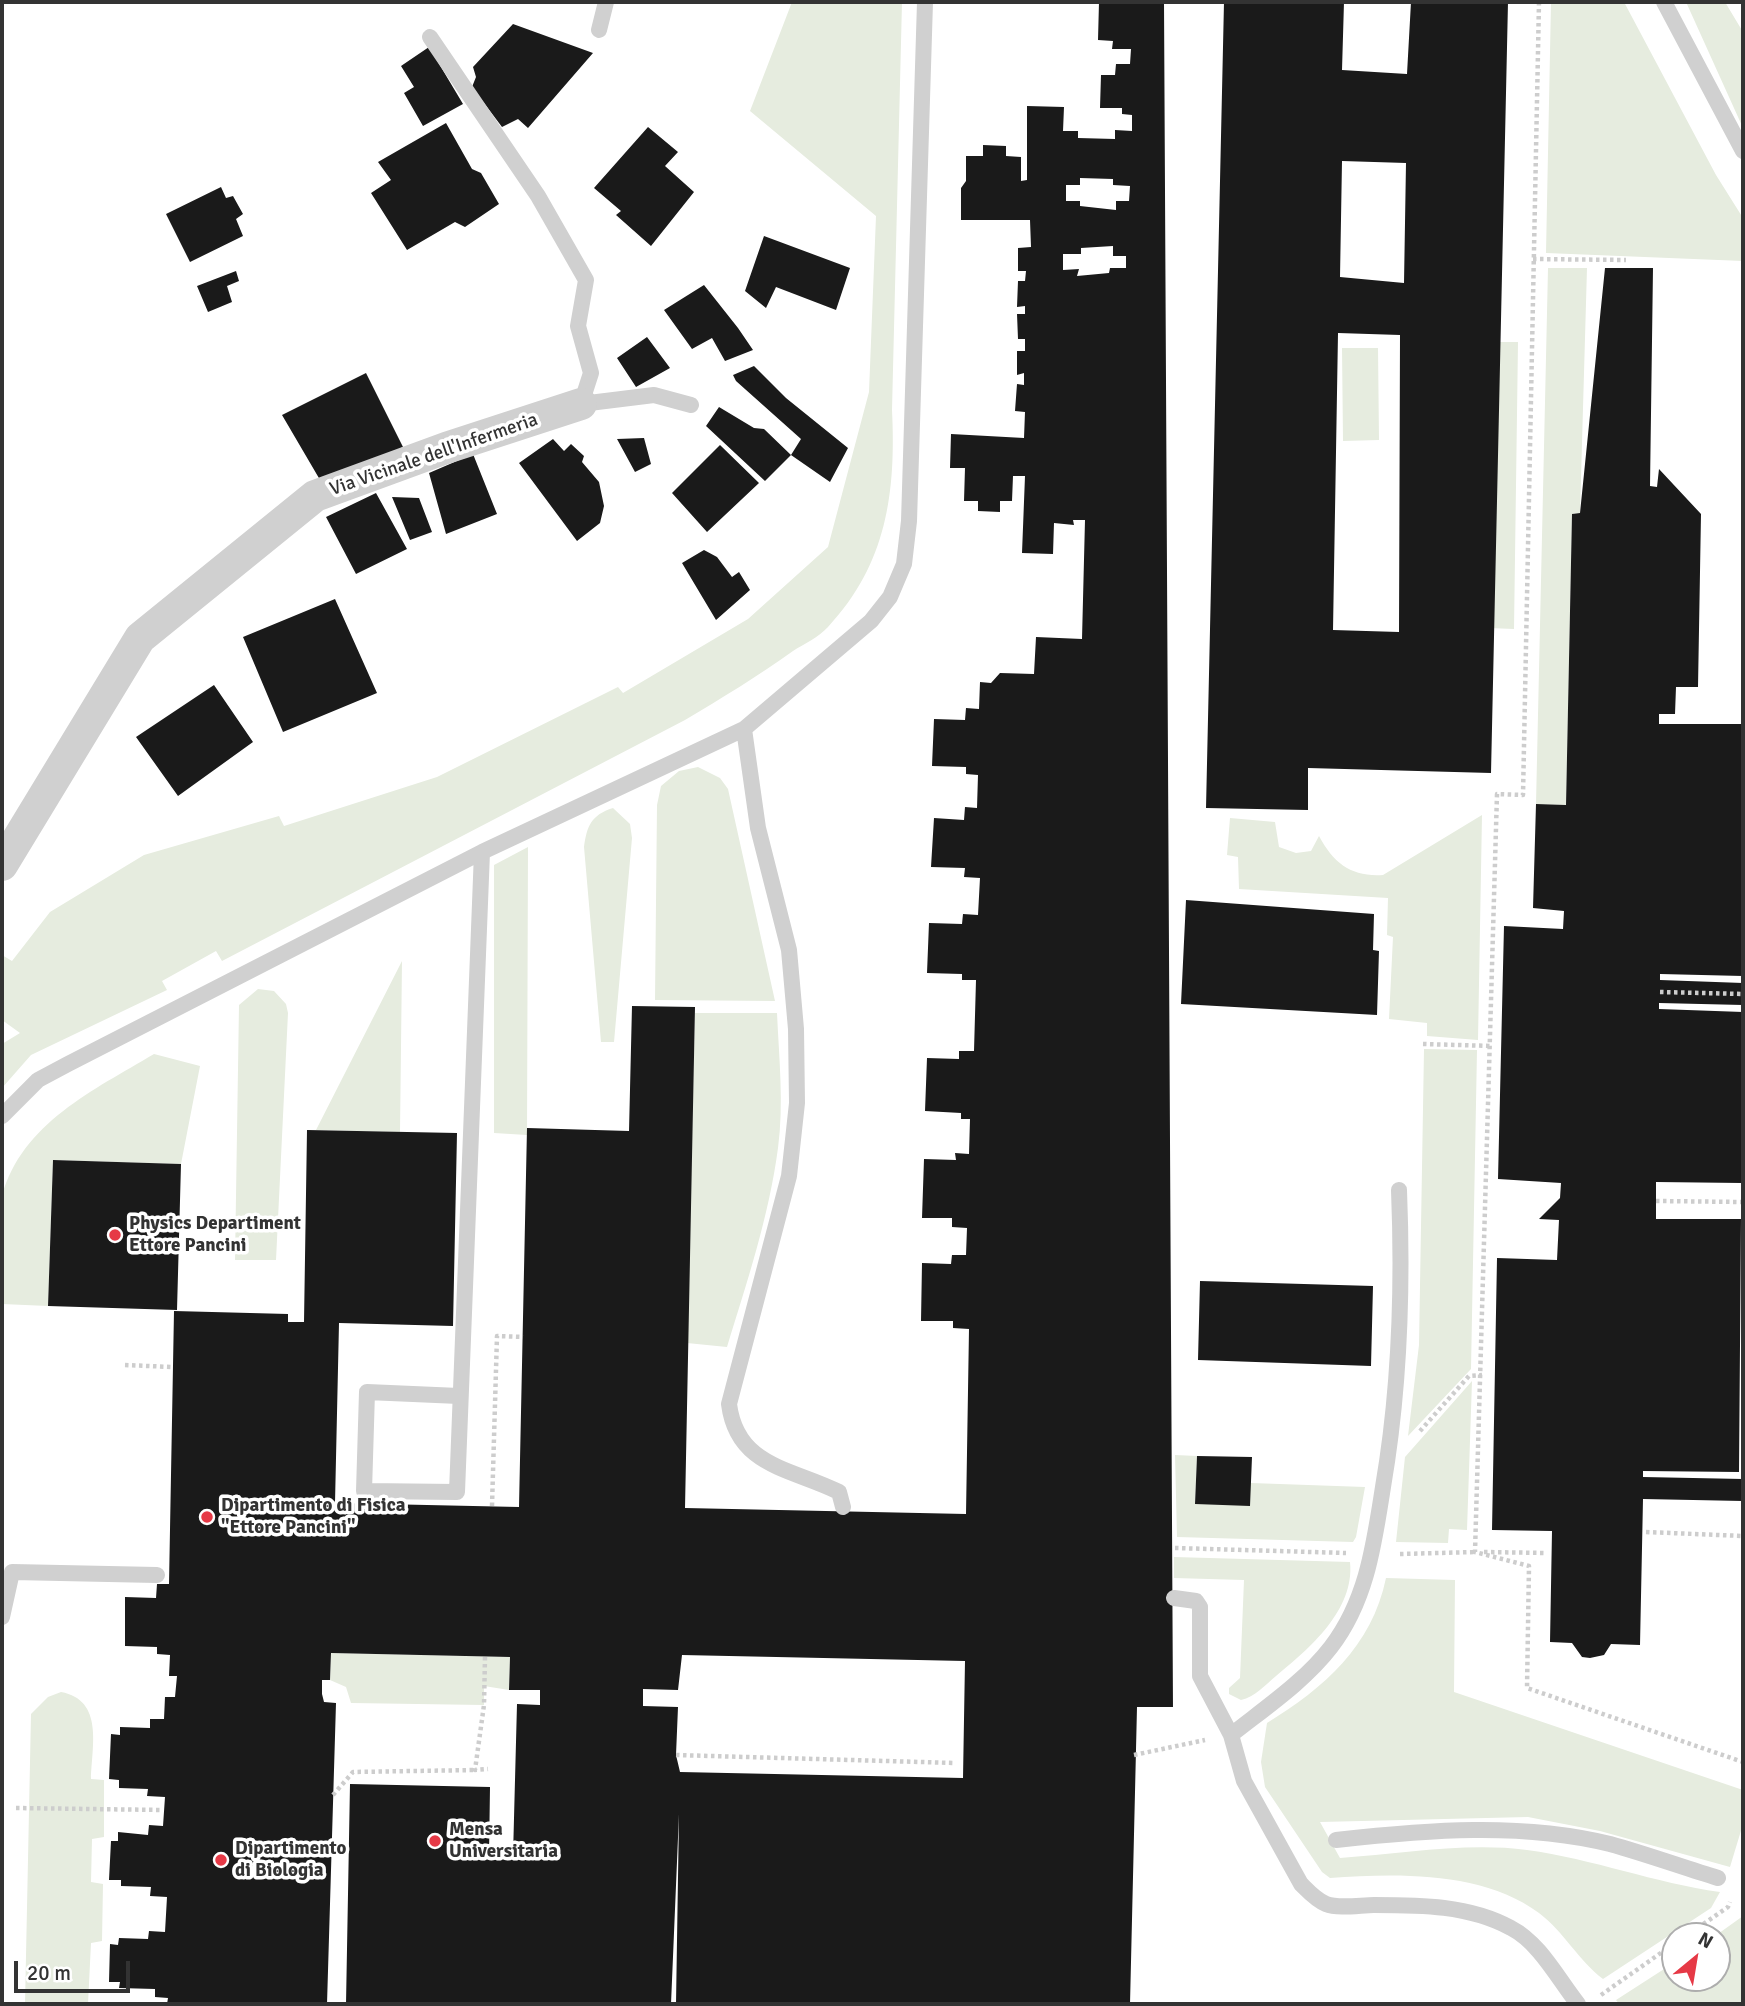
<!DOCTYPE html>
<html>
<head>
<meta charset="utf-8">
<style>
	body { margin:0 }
	#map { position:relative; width:1745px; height:2006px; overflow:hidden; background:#fff; font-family:Signika,sans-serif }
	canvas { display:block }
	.frame { position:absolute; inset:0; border:4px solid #333; pointer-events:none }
	.north { position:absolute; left:1661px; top:1922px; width:70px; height:70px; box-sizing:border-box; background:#fff; border:2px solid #adadad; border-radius:50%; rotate:30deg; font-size:19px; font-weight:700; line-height:28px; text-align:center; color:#333 }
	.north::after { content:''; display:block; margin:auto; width:24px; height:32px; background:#e63946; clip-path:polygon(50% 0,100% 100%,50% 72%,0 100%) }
	.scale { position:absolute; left:14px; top:1961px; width:116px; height:32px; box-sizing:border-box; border:4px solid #333; border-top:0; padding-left:9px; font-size:21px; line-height:24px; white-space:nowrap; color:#333; -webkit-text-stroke:5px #fff; paint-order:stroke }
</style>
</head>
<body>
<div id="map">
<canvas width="1745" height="2006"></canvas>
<div class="frame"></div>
<div class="north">N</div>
<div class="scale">20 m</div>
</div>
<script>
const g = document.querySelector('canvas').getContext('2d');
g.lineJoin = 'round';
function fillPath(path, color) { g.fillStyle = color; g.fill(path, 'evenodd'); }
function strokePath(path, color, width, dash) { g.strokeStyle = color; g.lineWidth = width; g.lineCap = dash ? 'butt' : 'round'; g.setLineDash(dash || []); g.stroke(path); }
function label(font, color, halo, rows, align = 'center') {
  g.font = font + ' Signika,sans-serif'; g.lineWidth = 7; g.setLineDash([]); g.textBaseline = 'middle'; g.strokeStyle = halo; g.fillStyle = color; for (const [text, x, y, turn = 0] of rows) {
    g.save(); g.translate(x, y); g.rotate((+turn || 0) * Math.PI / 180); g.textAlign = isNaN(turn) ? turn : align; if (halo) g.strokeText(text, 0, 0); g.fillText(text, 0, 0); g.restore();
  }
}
fillPath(new Path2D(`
	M792 2H902L892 410C896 492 887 564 828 627 819 637 804 644 793 651 758 676 722 698 685 720L222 961 216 951 162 981 167 990 31 1055 2 1088V1044L20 1033 2 1020V955L12 961 50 912 144 855 279 816 284 826 437 777 618 687 623 693 748 619 828 547 869 392 876 216 750 111Z
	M1551 2H1624L1716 175 1743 218V261L1546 253Z
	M1686 2H1725L1743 32V128Z
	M1548 268H1587L1580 513 1572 514 1566 805 1536 804Z
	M1493 342H1518L1514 629 1489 628Z
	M1342 348H1378L1379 440 1343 441Z
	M698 767 720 778 728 789 775 1001 655 1000 657 805 661 786 679 771Z
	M613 808 630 824 632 838 614 1042H601L584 847C587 826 591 815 613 808Z
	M1482 815 1478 1040 1427 1036V1023L1389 1019 1393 937 1387 935 1388 898 1239 889 1238 857 1227 855 1230 818 1275 822 1279 847 1296 853 1311 851 1319 836C1334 864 1352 877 1383 875Z
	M528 847 527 1135 494 1133V865Z
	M402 961 400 1132 316 1130Z
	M258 989 274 991 286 1004 288 1013 276 1260H235L239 1005Z
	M695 1013H777C779 1058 784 1104 778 1148 769 1216 747 1282 727 1347L687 1343Z
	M1424 1049 1477 1050 1471 1369 1408 1436 1419 1345Z
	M154 1054 200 1066 181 1164 53 1160 48 1306 2 1304C2 1278 0 1219 2 1196 22 1123 94 1090 154 1054Z
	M1472 1381 1467 1530 1449 1529 1448 1543 1396 1542 1405 1457Z
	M1175 1455 1197 1456 1195 1504 1251 1483 1365 1487 1356 1537 1353 1542 1177 1537Z
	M1174 1557 1350 1562C1355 1610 1309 1649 1276 1676 1265 1685 1255 1697 1241 1700L1229 1694V1688L1240 1678 1244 1580 1174 1578Z
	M1386 1578 1455 1580 1454 1692 1743 1790V1824L1730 1867 1600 1831 1528 1817 1320 1822 1340 1858C1401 1854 1466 1842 1527 1850 1593 1859 1655 1883 1720 1892L1711 1908 1603 1979C1579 1961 1564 1932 1539 1913 1483 1871 1397 1873 1330 1878L1322 1872 1265 1787 1261 1762 1267 1723C1324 1688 1372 1646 1386 1578Z
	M331 1653 510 1657 509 1690 484 1686V1705L351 1703 346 1687 330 1680Z
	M61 1692C104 1700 92 1746 91 1779L104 1780V1837L92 1839 91 1882 103 1884 102 1941 91 1943 88 2004H25L31 1714 48 1697Z
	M1743 1916V2004H1619L1616 2000 1675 1962V1978H1717L1715 1936Z`), '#e6ecdf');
fillPath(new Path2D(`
	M1099 2H1164L1173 1707H1137L1130 2004H676L679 1814 671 2004H346L350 1784 490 1787 489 1856H513L517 1704 540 1705V1690H509L510 1657 331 1653 330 1680H322V1694L324 1702 336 1703 327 2004H167L168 1998 155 1997V1989L119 1988 120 1982H109L110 1944 118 1945 119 1938 148 1939 149 1931 165 1932 167 1897 150 1896 151 1887 121 1886V1880H109L111 1841H118V1832L148 1835 149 1825 163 1826 165 1797 147 1796 148 1789 119 1788V1780L109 1779 111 1734 120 1735V1727L150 1728V1719H164L165 1697H175L177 1676H169L170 1655 157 1654V1647L125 1646V1597L156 1598 157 1584H169L174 1311 288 1314V1322H304L307 1130 457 1133 453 1326 339 1323 335 1503 519 1507 527 1128 629 1131 632 1006 695 1007 685 1508 966 1514 969 1329 953 1328V1321H921L922 1263 951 1264 952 1255H966L967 1228 952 1227V1218H922L924 1159 956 1160 955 1153 969 1154 970 1119H961V1113L925 1111 927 1058 959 1059V1051H974L976 980H962V974L927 973 929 923 962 924 963 914 978 915 980 878 964 877 965 868 931 867 934 818 964 820 965 807 977 808 978 775 966 774V767L932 766 934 719 965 720 966 708 979 709 980 682 991 683 1000 673 1034 674 1036 637 1082 639 1085 520H1073L1074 525 1054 523 1053 554 1022 553 1025 476H1013L1012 501H1000V512L978 511V501H964L965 468H950L951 434 1024 438 1025 412 1015 411 1017 384 1024 385V373L1017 375V351H1025V339H1018L1017 314H1025V306L1017 307 1018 281H1025L1026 271H1018V248L1031 247 1030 220H961V188L966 181V156H983V145L1006 146V156L1021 157V181L1027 180V106L1064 107 1063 131H1078V138L1115 139V130L1132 131V115L1122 114V108H1100L1101 75H1115L1116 64H1130L1131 49H1112L1113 41 1098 40ZM1080 178 1113 179V185L1130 186 1129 201H1116V210L1080 206V201H1066V185H1080ZM1113 246V256H1126V268H1110L1109 273 1077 276 1079 269 1063 270V254H1081V248ZM682 1655 965 1661 963 1778 680 1772 676 1755 678 1707 643 1706V1689L678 1690Z
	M1224 2H1344L1342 70 1407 74 1411 2H1508L1491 773 1308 768V810L1206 808ZM1342 161 1406 163 1404 283 1340 277ZM1338 333 1400 335 1399 632 1333 630Z
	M513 24 593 53 528 128 518 119 502 127 472 87 476 77 473 67Z
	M429 47 463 104 423 126 404 93 414 87 401 66Z
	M446 123 472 169 481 173 499 204 465 227 455 222 407 250 371 193 391 180 378 162Z
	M648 127 678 152 665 166 694 192 651 246 616 215 621 211 594 188Z
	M221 187 226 198 233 196 243 214 236 219 243 236 190 262 166 214Z
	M764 236 850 268 836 310 776 287 766 308 745 291Z
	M1605 268H1653L1650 486 1657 487 1659 469 1701 514 1698 687H1676L1675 714H1659V724H1743V976L1660 974V980L1743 983V1005L1659 1003V1009L1743 1012 1742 1183 1656 1182V1219H1741L1739 1472 1643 1471V1477L1743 1479V1501L1643 1499 1640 1645 1611 1644 1604 1655 1590 1658 1582 1657 1572 1643 1550 1642 1552 1531 1492 1530 1497 1258 1557 1260 1559 1220 1539 1219 1560 1198 1561 1183 1498 1179 1504 926 1563 929 1564 911 1533 908 1536 804 1566 805 1572 514 1580 513Z
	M236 271 239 281 227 286 232 302 208 312 197 286Z
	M704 285 738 328 753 350 725 361 712 338 692 349 664 310Z
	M647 337 670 368 636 387 617 358Z
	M754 366 786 398 848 448 830 482 791 455 765 481 706 426 719 407 754 428 764 429 791 455 801 439 736 381 733 375Z
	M366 373 403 447 323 485 282 415Z
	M644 438 651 464 635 472 617 439Z
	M553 439 564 451 571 444 584 456 582 462 599 482 604 506 600 523 577 541 519 463Z
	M720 445 759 483 707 532 672 493Z
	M473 454 497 514 446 534 429 473Z
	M376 493 407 549 356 574 326 517Z
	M392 497 419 498 432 532 410 540Z
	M704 550 717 557 732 577 739 572 750 590 716 620 682 563Z
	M335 599 377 693 283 732 243 637Z
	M214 685 253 742 178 796 136 737Z
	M1186 900 1374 914 1373 950 1379 951 1377 1015 1181 1004Z
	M53 1160 181 1164 177 1310 48 1306Z
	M1200 1281 1373 1286 1371 1366 1198 1360Z
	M1197 1456 1252 1457 1250 1506 1195 1504Z`), '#1a1a1a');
strokePath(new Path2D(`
	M1539 2 1523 795 1497 794 1475 1552 1529 1566 1527 1688 1743 1762
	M1533 259 1626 260
	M1660 992 1743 994
	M1423 1044 1492 1046
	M1656 1201 1743 1202
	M125 1365 171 1367
	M1420 1431 1469 1376 1482 1375
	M492 1506 497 1336 523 1337
	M1646 1532 1743 1536
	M1175 1548 1346 1553
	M1484 1552 1546 1553
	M1400 1554 1475 1552
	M485 1657 484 1705 475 1770 488 1769
	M676 1755 955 1763
	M1134 1755 1205 1740
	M333 1795 353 1772 475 1770
	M16 1808 163 1810
	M1686 1936 1728 1907 1730 1902
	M1601 1995 1675 1943`), '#cdcdcd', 4.5, [3.5, 3.5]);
strokePath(new Path2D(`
	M1664 2 1743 151
	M599 30 606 2
	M430 37 538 196 586 280 578 326 591 373 581 404 654 395 691 405
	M744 729 758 828 789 950 796 1029 797 1103 789 1176 729 1404C737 1467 791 1468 839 1492L843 1507
	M2 1116 38 1080 68 1064 482 852 744 729 871 621 890 597 904 564 909 521 925 2
	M459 1396 367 1392 364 1491 457 1492 482 852
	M1174 1598 1196 1601 1200 1607V1676L1231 1735 1244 1781 1301 1884C1308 1891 1316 1900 1326 1904 1338 1909 1361 1905 1374 1905 1420 1905 1469 1905 1511 1928 1540 1943 1558 1979 1578 2004
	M2 1617 12 1572 157 1575
	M1231 1735C1265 1708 1305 1681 1331 1647 1367 1600 1374 1544 1383 1487 1400 1388 1403 1290 1399 1190
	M1336 1840C1426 1830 1521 1822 1610 1844 1646 1854 1682 1867 1718 1878`), '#d0d0d0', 16);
strokePath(new Path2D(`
	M2 865 140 638 315 496 446 448 581 404`), '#d0d0d0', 32);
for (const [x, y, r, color] of [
	[115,1235,7,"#e63946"],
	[207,1517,7,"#e63946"],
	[435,1841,7,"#e63946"],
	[221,1860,7,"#e63946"]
]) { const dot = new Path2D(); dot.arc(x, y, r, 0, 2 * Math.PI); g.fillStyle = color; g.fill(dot); strokePath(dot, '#fff', 2.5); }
label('19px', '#333', '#fff', [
	["Via Vicinale dell'Infermeria",434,455,-19]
]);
label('bold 19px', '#333', '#fff', [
	["Physics Departiment",129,1224],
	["Ettore Pancini",129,1246],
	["Dipartimento di Fisica",221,1506],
	["\"Ettore Pancini\"",221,1528],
	["Mensa",449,1830],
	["Universitaria",449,1852],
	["Dipartimento",235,1849],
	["di Biologia",235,1871]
], 'left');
</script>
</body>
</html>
